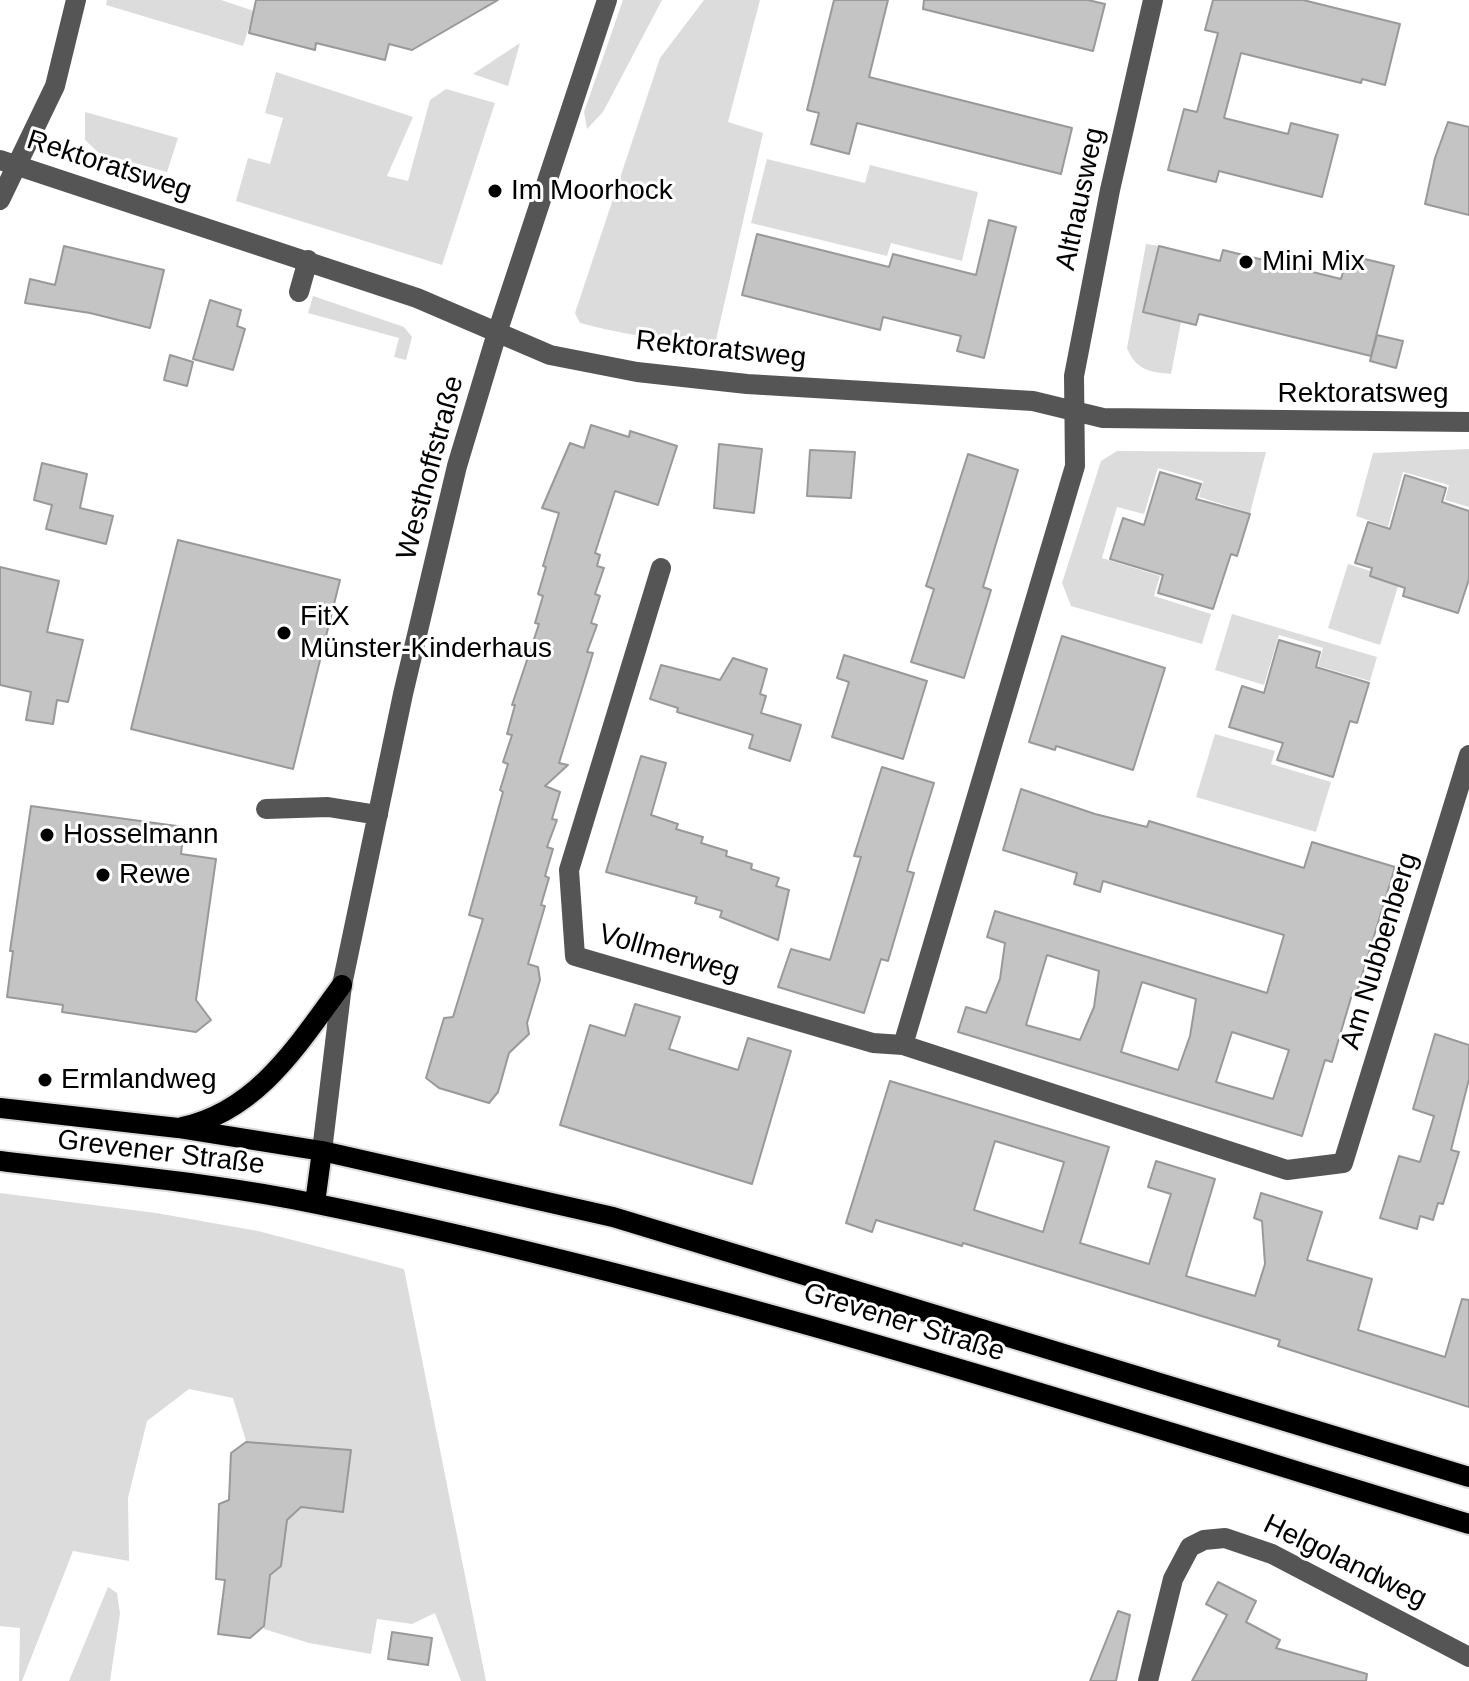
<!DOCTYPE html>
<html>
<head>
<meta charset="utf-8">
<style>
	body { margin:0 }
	canvas { display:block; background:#fff }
</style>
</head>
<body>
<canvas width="1469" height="1681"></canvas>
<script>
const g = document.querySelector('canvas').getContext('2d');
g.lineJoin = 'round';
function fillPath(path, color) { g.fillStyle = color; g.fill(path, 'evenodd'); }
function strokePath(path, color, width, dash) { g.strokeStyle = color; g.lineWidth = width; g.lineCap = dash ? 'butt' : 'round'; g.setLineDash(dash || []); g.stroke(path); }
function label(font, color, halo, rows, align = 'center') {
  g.font = font + ' Arial,sans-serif'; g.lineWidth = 6; g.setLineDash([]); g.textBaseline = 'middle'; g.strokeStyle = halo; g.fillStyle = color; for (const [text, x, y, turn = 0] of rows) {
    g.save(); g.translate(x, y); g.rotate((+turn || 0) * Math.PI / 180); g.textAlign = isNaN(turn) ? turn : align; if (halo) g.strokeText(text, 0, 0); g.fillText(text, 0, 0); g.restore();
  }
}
fillPath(new Path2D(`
	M107 0H221L254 11 243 46 106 5Z
	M623 0H662L603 112 587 129 584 112Z
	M704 0H760L728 122 763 133 716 340C669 342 625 335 580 323L575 313 660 58Z
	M520 43 508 86 473 74Z
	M276 72 413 117 387 176 408 181 430 100 446 89 495 103 442 265 236 201 248 158 270 164 283 118 265 113Z
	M85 112 178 138 167 172 99 153 85 140Z
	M767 159 865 183 870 165 978 192 962 261 891 243 887 256 751 223Z
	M1146 244 1159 246 1143 311 1181 322 1171 374C1149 372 1136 370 1127 348Z
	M313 296 404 327 412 337 406 360 394 357 399 338 308 313Z
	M1469 449V507L1445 500 1449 485 1403 472 1388 527 1356 516 1373 453Z
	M1117 451 1266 452 1250 513 1199 497 1203 481 1158 468 1144 514 1117 507 1102 558 1160 576 1154 596 1211 614 1202 644 1071 606 1062 583 1101 461Z
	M1348 564 1400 580 1380 645 1328 628Z
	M1232 614 1377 657 1370 681 1318 666 1323 648 1279 635 1264 685 1215 670Z
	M1215 734 1275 751 1271 764 1331 782 1316 832 1196 797Z
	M0 1193 156 1213 258 1231 404 1269 486 1681H461L435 1613 412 1624 377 1619 371 1654 309 1643 264 1629 270 1575 281 1566 287 1520 301 1507 343 1512 346 1491 342 1481 348 1477 351 1451 331 1453V1448L328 1453 313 1451V1446L310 1451 295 1449V1443L293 1449 251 1444 246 1441 233 1398 189 1389 147 1421 128 1498 129 1561 73 1551 22 1681H19L20 1628 0 1626Z
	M108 1587 117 1593 120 1614 110 1681H69Z`), '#dcdcdc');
const building = new Path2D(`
	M256 0H498L412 50 389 44 385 60 316 43 315 50 249 33Z
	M834 0H888L869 77 1072 128 1061 174 857 123 849 154 811 144 819 113 807 110Z
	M924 0H1088L1105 4 1093 51 923 9Z
	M1213 0H1303L1400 24 1385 85 1362 79 1361 83 1241 53 1224 118 1288 134 1291 123 1338 135 1322 197 1219 171 1216 182 1168 170 1184 109 1197 112 1205 82 1218 33 1205 30Z
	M1448 122 1469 127V215L1425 204 1435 158Z
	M989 220 1016 227 984 358 957 351 961 336 883 317 880 330 742 295 757 234 889 267 893 254 976 275Z
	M64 246 164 270 150 328 90 313 25 303 30 279 55 285Z
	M1159 246 1220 261 1223 250 1341 279 1348 255 1394 266 1371 356 1199 314 1196 325 1143 312Z
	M210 300 241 310 237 326 245 329 233 370 193 359Z
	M1377 335 1403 341 1396 368 1370 361Z
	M170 355 193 362 187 386 164 380Z
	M591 425 629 437 630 431 677 446 658 505 615 491 595 553 600 555 597 566 604 568 595 594 600 596 591 623 597 625 587 652 593 653 559 763 568 765 545 786 560 792 552 819 557 820 547 847 553 849 545 876 549 878 541 905 545 906 528 964 538 967 540 980 527 1023 529 1034 509 1053 498 1092 489 1103 439 1088 426 1078 444 1018 453 1017 483 919 469 915 503 792 500 790 508 764 503 762 512 735 507 734 515 705H512L539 624 535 623 543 596 538 594 546 567 543 566 559 513 542 508 570 443 584 448Z
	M719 444 762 449 754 513 714 508Z
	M810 450 855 452 851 498 807 496Z
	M968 454 1018 470 983 587 991 590 964 678 911 662 934 589 926 586Z
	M42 463 87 474 80 508 113 516 106 544 46 529 52 505 34 500Z
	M1160 472 1201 484 1196 499 1250 514 1237 556 1231 554 1213 609 1158 593 1163 575 1110 559 1123 518 1144 525Z
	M1405 475 1446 488 1442 502 1469 511V579L1458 613 1403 596 1405 588 1370 576 1372 568 1355 563 1368 522 1390 529Z
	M178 540 340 580 293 769 131 729Z
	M0 567 59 581 47 632 83 640 68 702 57 700 53 724 26 720 31 692 0 685Z
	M1062 636 1165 668 1133 770 1056 746 1055 750 1029 742Z
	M1279 640 1320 652 1316 667 1369 683 1357 723 1350 721 1333 777 1277 760 1283 743 1229 727 1242 686 1264 693Z
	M844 655 927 681 903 759 832 737 849 682 837 678Z
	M733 658 767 669 760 694 766 696 761 713 801 725 790 761 749 748 753 735 677 712 678 708 650 699 661 665 720 680Z
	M641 756 666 763 651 815 678 824 676 829 703 837 701 843 727 851 726 856 752 864 751 869 779 878 776 886 789 890 778 940 720 917 722 911 695 903 697 897 606 872Z
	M882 767 934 783 907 871 914 873 888 961 881 959 864 1013 778 987 791 949 830 960 861 857 854 856Z
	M1021 789 1095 814 1147 827 1149 821 1304 868 1312 842 1395 867 1357 992 1353 991 1332 1062 1325 1060 1302 1136 958 1032 966 1007 986 1013 1000 979 1005 943 987 937 995 911 1267 993 1284 935 1103 881 1100 892 1074 884 1077 873 1003 850ZM1047 955 1099 971 1094 1007 1080 1040 1026 1025ZM1142 982 1196 999 1190 1036 1178 1070 1121 1052ZM1232 1032 1289 1050 1273 1099 1216 1082Z
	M31 806 184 827 181 854 216 859 196 1000 211 1020 196 1032 62 1012 63 1005 7 997 13 951H10Z
	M635 1004 680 1017 669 1049 738 1070 748 1038 791 1051 752 1184 560 1125 590 1025 625 1036Z
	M1435 1034 1469 1045V1079L1451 1150 1459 1152 1443 1204 1438 1203 1433 1220 1420 1216 1417 1229 1380 1218 1399 1156 1420 1162 1434 1116 1413 1109Z
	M890 1081 1109 1147 1080 1243 1149 1264 1171 1194 1148 1187 1156 1161 1215 1179 1186 1276 1255 1296 1265 1264 1262 1221 1254 1218 1261 1193 1322 1212 1307 1260 1372 1279 1358 1330 1445 1357 1462 1299 1469 1300V1407L1278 1346 1280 1340 963 1243 962 1246 876 1220 872 1232 846 1223ZM995 1141 1064 1162 1043 1232 974 1210Z
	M246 1442 351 1450 343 1512 301 1507 287 1520 281 1566 270 1575 264 1626 250 1638 218 1634 225 1580 216 1579 219 1504 229 1500 231 1453Z
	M1218 1582 1256 1601 1246 1622 1280 1640 1276 1648 1367 1674 1366 1681H1192L1227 1615 1206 1604Z
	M1118 1611 1130 1615 1116 1681H1090Z
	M392 1632 432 1638 428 1665 388 1659Z`);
fillPath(building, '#c4c4c4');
strokePath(building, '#999', 2);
const major = new Path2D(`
	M0 1108 178 1128 322 1151 613 1217 1469 1477
	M182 1127C258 1111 299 1043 342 985
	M0 1161C105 1174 213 1182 317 1204 708 1284 1088 1408 1469 1524
	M315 1203 322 1151`);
strokePath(major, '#dbdbdb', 24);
strokePath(new Path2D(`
	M0 160 417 298 550 355 637 372 747 384 1033 401 1103 418 1469 422
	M0 200 55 86 76 0
	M299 292 308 260
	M661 568 569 870 575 956 873 1043 903 1045 1287 1170 1343 1163 1469 755
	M266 809 328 807 378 815
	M903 1045 1075 466 1074 376 1110 190 1153 0
	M322 1151 342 985 403 694 457 466 497 333 607 0
	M1148 1681 1173 1579 1190 1547 1204 1540 1225 1538 1272 1554 1469 1657`), '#555', 20);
strokePath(major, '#000', 20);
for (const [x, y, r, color] of [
	[495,191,8,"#000"],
	[1246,262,8,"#000"],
	[284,633,8,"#000"],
	[47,835,8,"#000"],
	[103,875,8,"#000"],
	[45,1080,8,"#000"]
]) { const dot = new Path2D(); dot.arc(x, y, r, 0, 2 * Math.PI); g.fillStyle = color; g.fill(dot); strokePath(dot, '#fff', 3); }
label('28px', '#000', '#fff', [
	["Rektoratsweg",109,166,18],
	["Althausweg",1081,199,-78],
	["Rektoratsweg",721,350,6],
	["Rektoratsweg",1363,394],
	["Westhoffstraße",431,468,-75],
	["Am Nubbenberg",1380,951,-73],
	["Vollmerweg",669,954,16],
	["Grevener Straße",161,1153,7],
	["Grevener Straße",904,1323,17],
	["Helgolandweg",1345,1562,26]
]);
label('28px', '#000', '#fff', [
	["Im Moorhock",511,191],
	["Mini Mix",1262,262],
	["FitX",300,617],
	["Münster-Kinderhaus",300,649],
	["Hosselmann",63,835],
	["Rewe",119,875],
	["Ermlandweg",61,1080]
], 'left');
</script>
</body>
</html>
